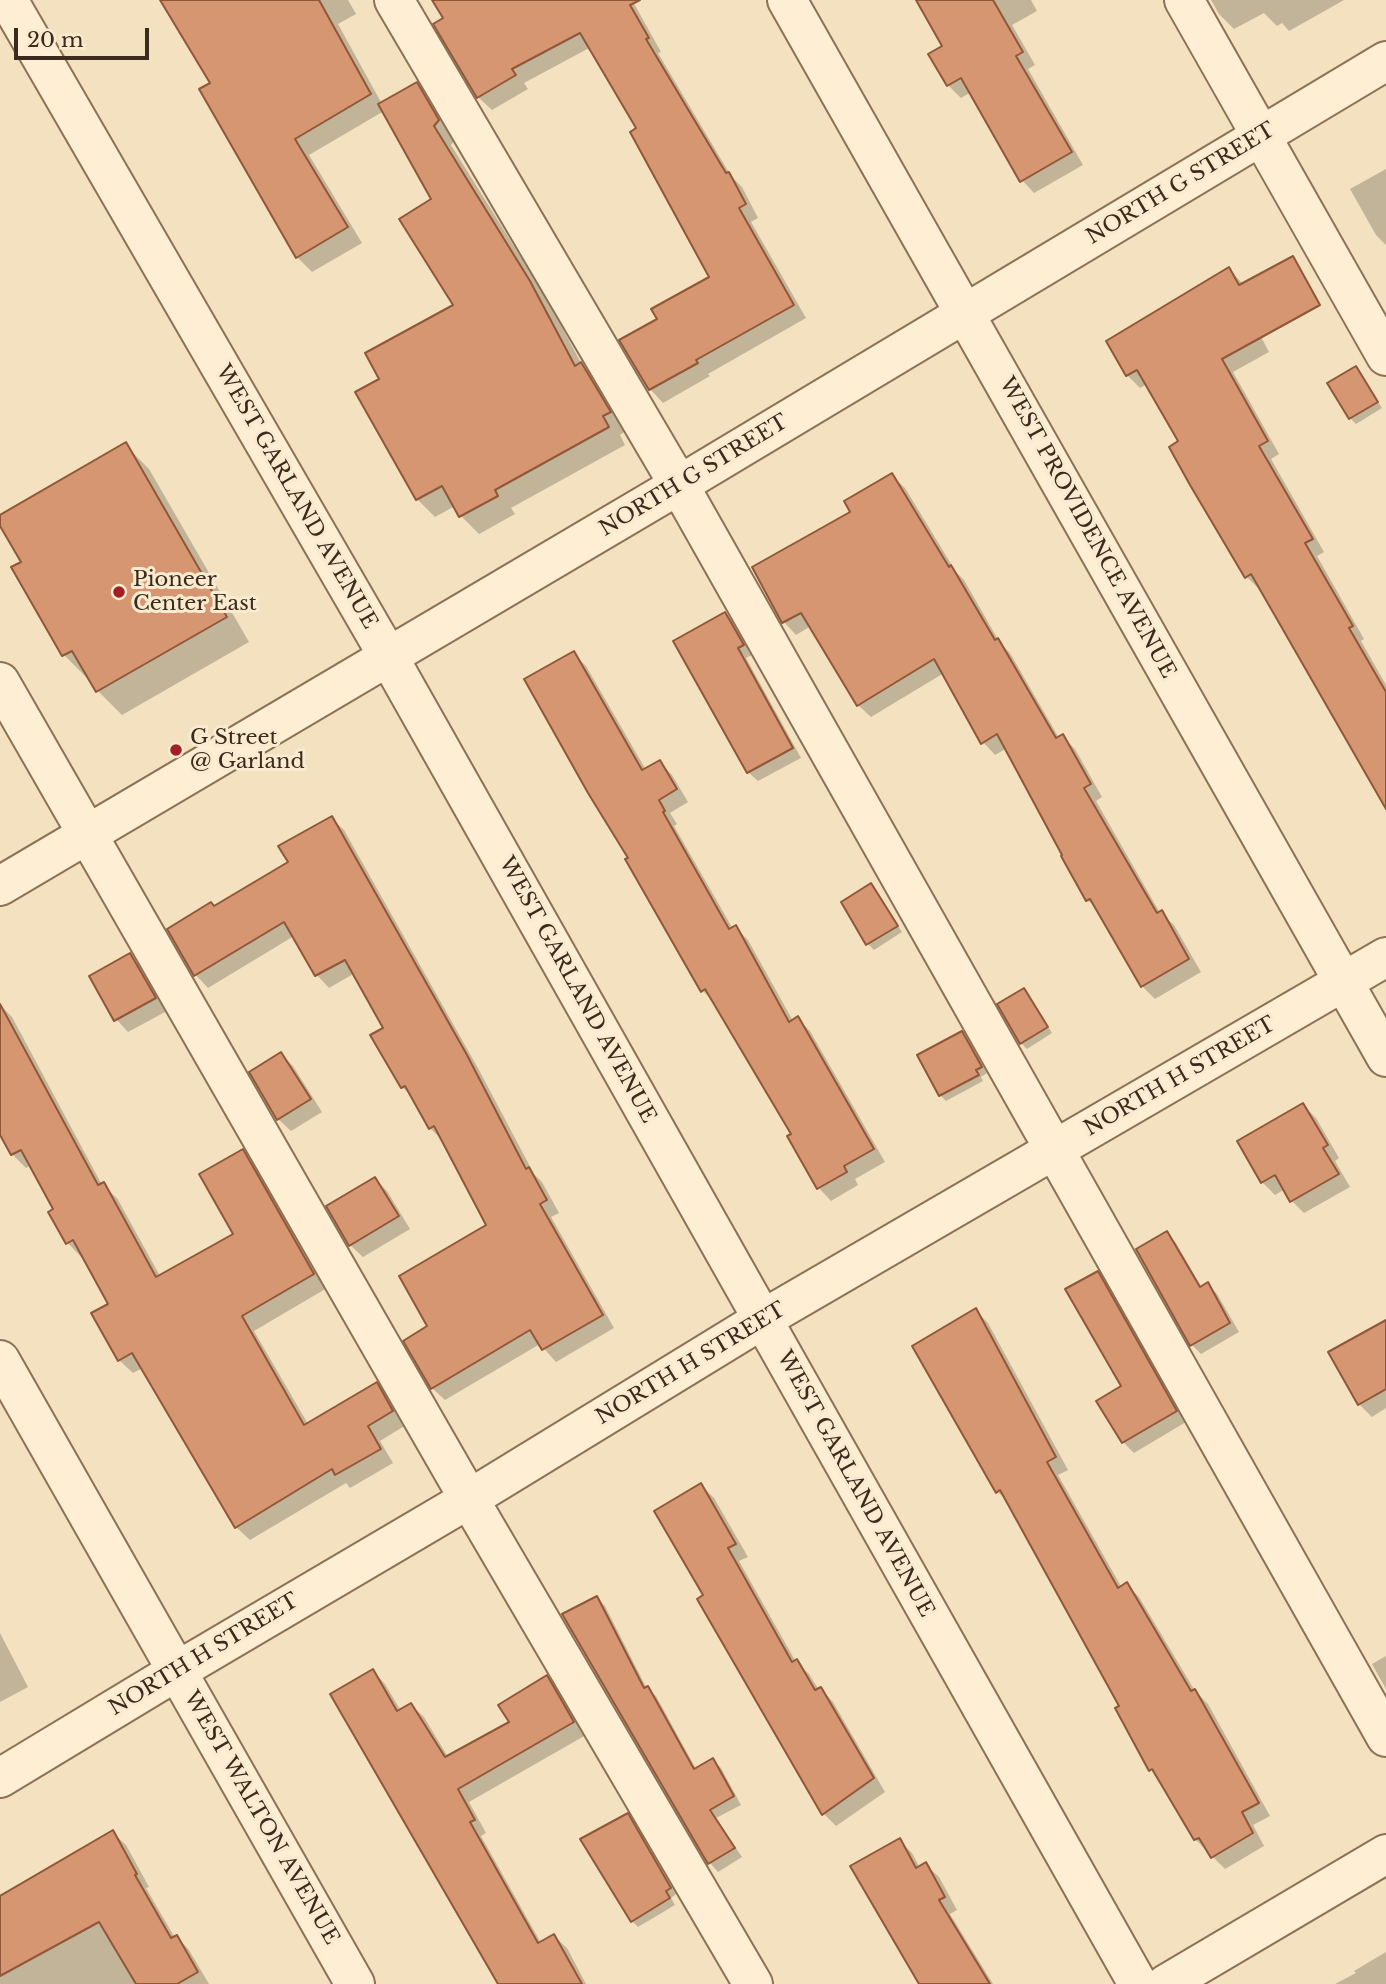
<!DOCTYPE html>
<html>
<head>
<meta charset="utf-8">
<style>
	body { margin:0 }
	#map { position:relative; width:1386px; height:1984px; overflow:hidden; background:#f3e1c0; font-family:"Libre Baskerville",serif }
	canvas { display:block }
	.scale { position:absolute; left:14px; top:28px; width:135px; height:32px; box-sizing:border-box; border:4px solid #3c2a1c; border-top:0; padding-left:9px; font-size:21px; line-height:24px; white-space:nowrap; color:#3c2a1c; -webkit-text-stroke:5px #f9ebd0; paint-order:stroke }
</style>
</head>
<body>
<div id="map">
<canvas width="1386" height="1984"></canvas>
<div class="scale">20 m</div>
</div>
<script>
const g = document.querySelector('canvas').getContext('2d');
g.lineJoin = 'round';
function fillPath(path, color) { g.fillStyle = color; g.fill(path, 'evenodd'); }
function strokePath(path, color, width, dash) { g.strokeStyle = color; g.lineWidth = width; g.lineCap = dash ? 'butt' : 'round'; g.setLineDash(dash || []); g.stroke(path); }
function label(font, color, halo, rows, align = 'center') {
  g.font = font + ' "Libre Baskerville",serif'; g.lineWidth = 6; g.setLineDash([]); g.textBaseline = 'middle'; g.strokeStyle = halo; g.fillStyle = color; for (const [text, x, y, turn = 0] of rows) {
    g.save(); g.translate(x, y); g.rotate((+turn || 0) * Math.PI / 180); g.textAlign = isNaN(turn) ? turn : align; if (halo) g.strokeText(text, 0, 0); g.fillText(text, 0, 0); g.restore();
  }
}
fillPath(new Path2D(`
	M162 0H348L356 14 338 24 382 104 417 84 435 102 456 139 451 145 548 301 582 365 599 382 627 430 620 435 625 445 511 508 515 514 479 534 461 516 455 506 435 517 417 499 381 380 455 305 433 200 384 111 309 155 362 243 312 272 297 257 212 84Z
	M434 0H632L661 52 658 53 731 176 742 187 758 218 751 222 806 318 708 374 710 376 663 403 650 389 659 319 711 277 639 129 591 47 524 83 528 89 492 110 478 97 436 24 445 19Z
	M940 0H1031L1037 11 1012 25 1035 65 1028 69 1083 165 1034 193 1022 180 971 92 961 98 948 85Z
	M1211 0H1344L1289 31 1282 23 1277 26 1264 13 1234 29 1219 14Z
	M1386 169V245L1376 235 1350 189Z
	M1229 269 1241 282 1267 326 1258 331 1269 352 1233 372 1279 454 1271 459 1324 552 1317 556 1364 639 1361 641 1386 685V806L1261 588 1259 589 1246 576 1181 442 1147 384 1140 388 1127 375 1108 341Z
	M1356 368 1382 408 1356 424 1350 418Z
	M125 445 149 469 249 642 122 715 98 691 90 678 88 679 64 655 13 568 23 562 0 522V517Z
	M892 476 905 488 956 572 964 580 1000 643 1010 653 1059 738 1063 737 1075 749 1102 797 1096 801 1160 913 1174 925 1201 972 1155 999 1142 986 1098 910 1088 900 1007 748 995 755 983 742 944 673 871 717 858 705 811 626 796 635 784 622 754 568 852 513Z
	M725 614 735 623 752 655 746 658 801 758 758 781 748 772Z
	M573 653 586 666 646 770 660 762 672 775 688 802 670 813 677 824 674 826 733 929 735 927 748 940 793 1021 797 1018 810 1031 885 1162 855 1179 858 1185 831 1201 819 1188 789 1137 794 1134 716 1004 703 991 630 858Z
	M331 818 344 830 479 1070 534 1174 542 1182 559 1213 551 1217 614 1328 556 1362 540 1344 445 1400 432 1388 430 1327 488 1226 443 1141 430 1128 415 1099 402 1087 385 1028 355 973 329 988 317 975 294 936 208 988 196 975 170 930 214 908 290 863Z
	M871 885 902 932 874 950 868 944Z
	M130 955 143 968 167 1011 128 1032 116 1019Z
	M1024 990 1052 1033 1027 1049 1021 1043Z
	M0 1005 12 1017 102 1185 117 1198 160 1276 235 1235 243 1151 256 1165 327 1288 254 1331 308 1424 376 1384 390 1398 406 1425 380 1441 393 1463 350 1488 346 1483 250 1540 236 1527 143 1368 133 1373 119 1360 110 1304 84 1255 81 1257 68 1243 55 1210 31 1165 26 1168 12 1154 0 1131Z
	M962 1033 968 1039 987 1073 981 1077 983 1081 946 1101 940 1095Z
	M281 1054 293 1066 322 1112 291 1131 278 1119Z
	M1303 1105 1316 1118 1339 1158 1335 1161 1350 1187 1304 1213 1292 1201 1285 1189 1275 1195 1262 1182Z
	M375 1179 387 1191 410 1229 363 1257 350 1245Z
	M1167 1233 1176 1243 1202 1288 1208 1285 1217 1294 1239 1332 1201 1354 1192 1345Z
	M1098 1273 1108 1284 1186 1422 1134 1453 1123 1442 1099 1401 1123 1387Z
	M976 1311 988 1323 1068 1470 1058 1475 1122 1588 1127 1585 1139 1597 1195 1691 1208 1704 1270 1816 1253 1825 1264 1846 1225 1869 1195 1839 1161 1780 1151 1769 1121 1707 1011 1505 997 1491Z
	M1386 1322V1408L1372 1417 1359 1404Z
	M701 1485 714 1498 748 1557 739 1561 796 1662 809 1674 819 1690 821 1689 833 1702 885 1792 836 1826 824 1814 699 1600 706 1596Z
	M596 1598 605 1606 647 1689 656 1696 696 1769 713 1760 721 1768 741 1805 716 1818 742 1857 718 1872 710 1863 564 1615Z
	M0 1633 28 1687 0 1702Z
	M1386 1656V1689L1372 1664Z
	M373 1671 385 1684 401 1711 411 1705 424 1717 448 1757 511 1722 547 1677 559 1690 586 1735 469 1802 486 1833 481 1836 541 1943 554 1936 567 1948 586 1984H501Z
	M627 1815 633 1821 676 1894 671 1898 675 1905 638 1927 632 1921Z
	M113 1833 126 1845 149 1887 146 1888 175 1938 177 1937 189 1950 209 1984H0V1895L11 1889 13 1890Z
	M899 1840 912 1853 920 1868 926 1865 939 1877 957 1910 950 1914 993 1984H921Z
	M1386 1952V1984H1335L1356 1973 1354 1971Z`), '#0003');
const building = new Path2D(`
	M160 0H319L371 94 295 139 348 227 296 258 199 89 210 83Z
	M432 0H640L630 5 649 38 646 39 726 173 729 172 746 204 739 208 794 305 696 360 698 363 649 390 619 340 657 319 651 309 709 277 630 132 636 128 580 33 512 69 516 75 477 98 433 24 443 18Z
	M916 0H993L1023 52 1016 56 1072 152 1020 182 961 78 947 86 928 54 942 46Z
	M417 82 439 120 434 126 530 281 575 366 581 362 611 412 603 416 609 427 495 490 498 496 459 517 442 486 416 500 355 392 379 379 365 353 453 305 399 219 431 199 378 104Z
	M1293 256 1320 305 1222 359 1268 441 1259 446 1313 539 1305 543 1353 626 1349 628 1386 692V809L1251 574 1245 578 1190 485 1169 447 1178 441 1137 370 1126 376 1106 341 1229 267 1239 285Z
	M1356 366 1378 402 1349 419 1327 383Z
	M126 442 227 617 96 692 72 651 62 656 11 567 21 562 0 526V515Z
	M892 473 949 567 951 565 995 640 998 638 1056 738 1063 734 1091 784 1084 788 1157 913 1162 910 1189 959 1141 987 1090 899 1086 901 1061 856 1062 855 997 734 981 744 934 659 857 706 801 613 782 623 752 567 850 512 844 501Z
	M725 612 744 645 738 648 793 748 747 773 673 641Z
	M574 651 642 770 660 760 677 789 659 800 665 811 663 812 729 929 736 925 789 1022 798 1016 874 1149 844 1166 847 1172 817 1189 787 1136 791 1134 705 989 701 992 625 859 628 858 588 793 524 679Z
	M332 816 467 1055 526 1169 529 1167 547 1200 540 1204 603 1315 542 1350 530 1330 431 1389 403 1341 427 1326 399 1276 486 1225 434 1126 429 1129 405 1086 401 1088 370 1035 383 1028 345 960 315 976 284 922 194 976 167 929 211 902 214 906 288 862 278 846Z
	M871 883 898 926 866 945 841 902Z
	M130 953 156 998 114 1021 89 976Z
	M1024 988 1048 1027 1020 1044 997 1004Z
	M0 1004 98 1185 104 1182 156 1277 233 1234 199 1174 243 1149 314 1274 242 1316 304 1425 377 1382 393 1411 368 1426 381 1449 335 1475 332 1469 235 1528 132 1353 118 1361 91 1313 108 1304 73 1240 66 1244 48 1212 53 1209 21 1150 11 1155 0 1135Z
	M962 1031 982 1067 976 1070 979 1075 939 1096 917 1055Z
	M281 1052 311 1099 277 1120 249 1072Z
	M1303 1103 1328 1145 1323 1148 1339 1174 1290 1202 1275 1175 1261 1183 1237 1141Z
	M375 1177 399 1216 349 1246 326 1206Z
	M1167 1231 1200 1287 1208 1282 1230 1323 1190 1346 1136 1249Z
	M1098 1271 1177 1411 1122 1443 1096 1401 1121 1386 1065 1289Z
	M976 1308 1056 1457 1047 1462 1118 1588 1127 1582 1191 1691 1195 1689 1259 1803 1242 1812 1253 1833 1211 1858 1199 1838 1194 1840 1152 1769 1149 1771 1115 1708 1119 1706 1000 1490 996 1493 912 1346Z
	M1386 1320V1389L1358 1405 1328 1352Z
	M701 1483 736 1544 728 1548 792 1662 797 1659 815 1690 821 1687 874 1778 822 1815 697 1599 703 1595 654 1511Z
	M597 1596 644 1688 648 1686 694 1769 713 1758 734 1796 710 1810 735 1848 708 1864 562 1614Z
	M373 1669 397 1711 411 1703 445 1757 509 1722 498 1705 547 1675 574 1722 458 1789 475 1820 470 1822 538 1943 554 1934 582 1984H498L330 1694Z
	M628 1813 671 1888 666 1891 670 1898 631 1922 580 1839Z
	M113 1830 137 1874 135 1875 171 1938 177 1935 198 1972 177 1984H136L99 1922 0 1976V1896Z
	M900 1838 916 1868 926 1862 945 1897 939 1900 990 1984H919L850 1866Z`);
fillPath(building, '#d59671');
strokePath(building, '#905738', 2);
const minor = new Path2D(`
	M8 0 388 656 1138 1984
	M394 0 679 485 1386 1737
	M787 0 1386 1057
	M1184 0 1386 356
	M0 682 469 1499 753 1984
	M0 886 679 485 1386 61
	M0 1360 355 1984
	M0 1778 177 1671 469 1499 763 1319 1386 957
	M1166 1984 1386 1854`);
strokePath(minor, '#8e7155', 42);
strokePath(minor, '#fdeed4', 38);
for (const [x, y, r, color] of [
	[119,592,7,"#a41e26"],
	[176,750,7,"#a41e26"]
]) { const dot = new Path2D(); dot.arc(x, y, r, 0, 2 * Math.PI); g.fillStyle = color; g.fill(dot); strokePath(dot, '#f9ebd0', 2.5); }
label('21px', '#3c2a1c', '#f9ebd0', [
	["NORTH G STREET",1181,184,-31],
	["NORTH G STREET",694,476,-31],
	["WEST GARLAND AVENUE",296,497,60],
	["WEST PROVIDENCE AVENUE",1087,528,61],
	["WEST GARLAND AVENUE",577,990,61],
	["NORTH H STREET",1180,1077,-30],
	["NORTH H STREET",691,1364,-31],
	["WEST GARLAND AVENUE",855,1484,61],
	["NORTH H STREET",204,1655,-31],
	["WEST WALTON AVENUE",261,1818,60]
]);
label('21px', '#3c2a1c', '#f9ebd0', [
	["Pioneer",133,580],
	["Center East",133,604],
	["G Street",190,738],
	["@ Garland",190,762]
], 'left');
</script>
</body>
</html>
